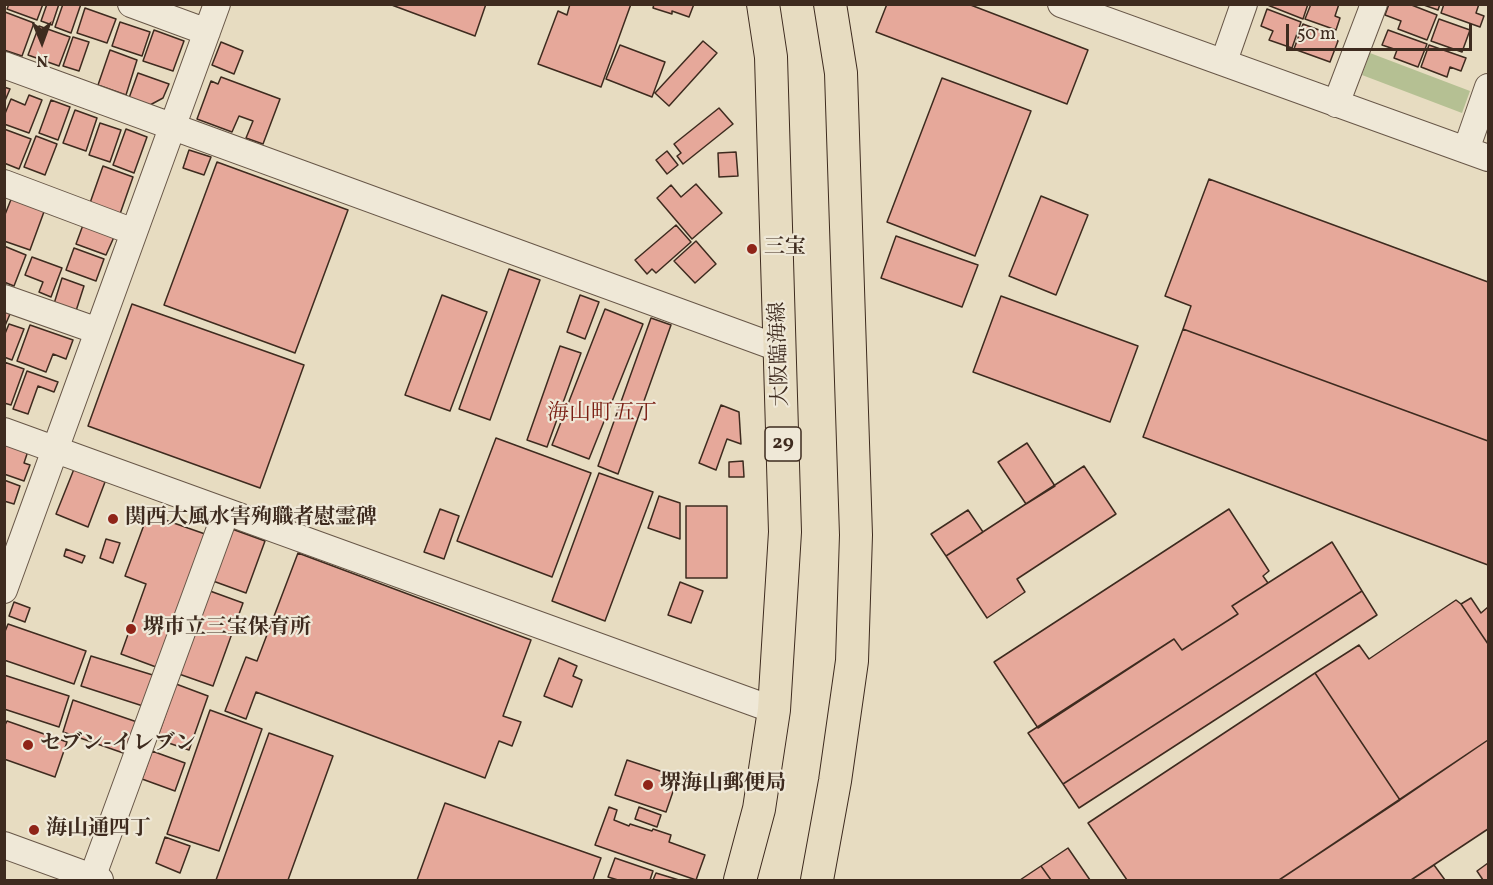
<!DOCTYPE html>
<html>
<head>
<meta charset="utf-8">
<style>
	body { margin:0 }
	#map { position:relative; width:1493px; height:885px; overflow:hidden; background:#e7dcc1; font-family:Vollkorn,serif }
	canvas { display:block }
	.frame { position:absolute; inset:0; border:6px solid #3e2b1f; pointer-events:none }
	.north { position:absolute; left:12px; top:12px; width:60px; height:60px; -webkit-text-stroke:4px #efe8d7; paint-order:stroke; rotate:179deg; font-size:16px; font-weight:700; line-height:24px; text-align:center; color:#3e2b1f }
	.north::after { content:''; display:block; margin:auto; width:21px; height:27px; background:#3e2b1f; clip-path:polygon(50% 0,100% 100%,50% 72%,0 100%) }
	.scale { position:absolute; left:1286px; top:24px; width:186px; height:27px; box-sizing:border-box; border:3px solid #3e2b1f; border-top:0; padding-left:8px; font-size:18px; line-height:21px; white-space:nowrap; color:#3e2b1f; -webkit-text-stroke:4px #efe8d7; paint-order:stroke }
</style>
</head>
<body>
<div id="map">
<canvas width="1493" height="885"></canvas>
<div class="frame"></div>
<div class="north">N</div>
<div class="scale">50 m</div>
</div>
<script>
const g = document.querySelector('canvas').getContext('2d');
g.lineJoin = 'round';
function fillPath(path, color) { g.fillStyle = color; g.fill(path, 'evenodd'); }
function strokePath(path, color, width, dash) { g.strokeStyle = color; g.lineWidth = width; g.lineCap = dash ? 'butt' : 'round'; g.setLineDash(dash || []); g.stroke(path); }
function label(font, color, halo, rows, align = 'center') {
  g.font = font + ' Vollkorn,"Noto Serif JP",serif'; g.lineWidth = 4.5; g.setLineDash([]); g.textBaseline = 'middle'; g.strokeStyle = halo; g.fillStyle = color; for (const [text, x, y, turn = 0] of rows) {
    g.save(); g.translate(x, y); g.rotate((+turn || 0) * Math.PI / 180); g.textAlign = isNaN(turn) ? turn : align; if (halo) g.strokeText(text, 0, 0); g.fillText(text, 0, 0); g.restore();
  }
}
fillPath(new Path2D(`
	M1370 53 1470 91 1462 113 1362 75Z`), '#b5c093');
const building = new Path2D(`
	M9 4H43L37 20 7 9Z
	M47 4H59L52 25 41 21Z
	M63 4H81L71 33 55 27Z
	M389 4H486L475 36Z
	M570 4H631L601 87 538 64 558 11 567 15Z
	M654 4H694L689 17 672 11V14L653 8Z
	M887 4H968L1088 50 1067 104 876 32Z
	M1265 4H1308L1303 19Z
	M1311 4H1339L1335 16 1340 18 1336 30 1305 19Z
	M1389 4H1409L1437 15 1427 40 1398 29 1401 21 1385 15Z
	M1421 4H1440L1438 10Z
	M1444 4H1479L1476 13 1484 16 1480 27 1441 13Z
	M85 8 116 19 107 43 77 33Z
	M1267 9 1301 22 1292 48 1269 40 1273 31 1261 26Z
	M5 12 34 23 22 56 4 50Z
	M1439 19 1470 30 1462 52 1431 41Z
	M120 22 150 32 142 56 112 46Z
	M1303 24 1327 33 1326 36 1338 41 1330 62 1294 49Z
	M39 26 70 37 59 66 28 55Z
	M154 30 184 41 173 71 143 61Z
	M1388 30 1427 44 1418 67 1394 58 1397 50 1382 45Z
	M73 37 89 42 79 71 63 66Z
	M703 41 717 53 669 106 655 93Z
	M221 42 243 51 234 74 212 65Z
	M620 45 665 62 652 97 606 79Z
	M1429 45 1466 58 1461 71 1450 67 1447 77 1421 67Z
	M110 50 137 60 126 95 98 85Z
	M138 73 169 84 163 98 150 105 129 98Z
	M221 77 280 99 263 144 246 138 253 121 239 116 232 132 197 119 211 81 218 84Z
	M942 78 1031 111 975 256 887 222Z
	M4 87 10 89 4 103Z
	M29 95 42 100 29 133 4 124V116L11 99 25 105Z
	M51 100 70 107 58 140 39 133Z
	M719 108 733 124 683 164 677 156 681 153 674 144Z
	M75 110 97 118 86 151 63 143Z
	M100 123 121 130 110 162 89 155Z
	M4 129 31 139 19 169 4 163Z
	M126 129 147 137 134 173 113 165Z
	M36 136 57 144 45 175 24 167Z
	M189 150 211 157 204 175 183 168Z
	M667 151 678 165 667 174 656 160Z
	M736 152 738 176 719 177 718 153Z
	M217 162 348 210 295 353 164 305Z
	M103 166 133 177 120 214 90 203Z
	M1209 179 1488 282V441L1183 329 1191 306 1165 296Z
	M696 184 722 213 692 239 657 198 671 185 681 197Z
	M1041 196 1088 215 1056 295 1009 276Z
	M12 197 45 209 30 250 4 241V217Z
	M83 225 114 237 106 255 76 244Z
	M676 225 691 242 656 273 652 269 647 274 635 260Z
	M896 236 978 265 962 307 881 278Z
	M696 241 716 264 695 283 674 261Z
	M4 246 26 255 14 286 4 282Z
	M74 248 104 259 96 281 66 270Z
	M32 257 62 268 51 297 39 292 43 282 25 275Z
	M509 269 540 280 490 420 459 409Z
	M62 278 84 286 75 314 53 307Z
	M442 295 487 312 450 411 405 395Z
	M580 295 599 302 585 339 567 332Z
	M1001 296 1138 346 1110 422 973 372Z
	M132 304 304 365 260 488 88 426Z
	M605 309 643 324 589 459 552 445Z
	M4 311 10 314 4 328Z
	M651 318 671 325 618 474 598 466Z
	M9 324 24 329 12 360 4 357V336Z
	M30 325 73 340 66 359 53 354 46 372 17 361Z
	M1183 329 1488 441V565L1143 437Z
	M560 346 581 353 547 447 527 440Z
	M4 362 24 369 11 405 4 403Z
	M27 371 58 382 54 392 38 386 28 414 13 409Z
	M721 405 739 412 741 444 727 439 716 470 699 463Z
	M496 438 591 473 552 577 457 541Z
	M4 442 23 446 27 454 24 463 30 465 24 481 4 474Z
	M1027 443 1055 486 1026 504 998 462Z
	M743 461 744 477H729V462Z
	M1084 466 1116 514 1017 579 1025 592 987 618 946 556Z
	M74 469 105 482 88 527 56 514Z
	M599 473 653 492 605 621 552 601Z
	M4 480 20 486 14 504 4 501Z
	M659 496 680 503V539L648 528Z
	M686 506H727V578H686Z
	M440 509 459 516 444 559 424 552Z
	M1229 509 1269 571 1263 576 1268 583 1232 606 1238 614 1182 650 1174 639 1038 728 994 662Z
	M968 510 983 532 946 556 931 534Z
	M148 514 205 534 156 667 121 654 146 584 125 576Z
	M232 529 265 541 246 593 213 581Z
	M106 539 120 543 113 563 100 558Z
	M1332 542 1362 591 1063 784 1028 733 1174 639 1182 650 1238 614 1232 606Z
	M66 549 85 556 82 563 64 556Z
	M298 553 531 640 503 716 521 722 512 746 499 741 485 778 256 692 246 719 225 711 246 657 257 661Z
	M680 582 703 591 691 623 668 615Z
	M210 591 243 603 213 686 179 674Z
	M1362 591 1377 615 1079 808 1063 784Z
	M1471 598 1481 613 1488 607V644L1461 604Z
	M1456 600 1461 604 1488 644V740L1400 800 1315 673 1359 645 1369 659Z
	M14 602 30 608 25 622 9 616Z
	M8 624 86 651 74 684 4 660V634Z
	M91 656 156 676 146 707 81 686Z
	M559 658 577 666 573 676 582 680 572 707 544 696Z
	M1315 673 1400 800 1279 880H1127L1088 823Z
	M4 675 69 696 59 727 4 709Z
	M176 684 208 696 189 750 157 739Z
	M73 700 140 723 129 755 63 732Z
	M210 710 262 729 219 851 167 834Z
	M7 721 67 742 55 777 4 759V727Z
	M269 733 333 756 288 880H216Z
	M1488 740V829L1411 880H1279Z
	M152 751 185 763 175 791 142 779Z
	M627 760 678 777 666 812 615 795Z
	M445 803 601 858 593 880H417Z
	M609 807 617 810 614 820 629 826 630 824 652 831 653 829 671 835 669 842 705 855 696 880 595 845Z
	M639 807 661 815 657 827 635 819Z
	M165 837 190 846 180 873 156 863Z
	M1068 848 1090 880H1051L1041 866Z
	M615 858 653 871 650 880H618L608 877Z
	M1488 863V880H1483L1477 871Z
	M1434 865 1445 880H1411Z
	M1041 866 1051 880H1020Z
	M656 873 679 880H653Z`);
fillPath(building, '#e6a89a');
strokePath(building, '#3e2b1f', 1.5);
const minor = new Path2D(`
	M131 4 207 32
	M1061 4 1488 158
	M1224 61 1244 4
	M4 65 781 349
	M1336 104 1374 4
	M1466 150 1488 87
	M4 183 134 232
	M4 298 98 331
	M4 431 774 710
	M4 590 217 4
	M4 845 100 880
	M92 878 226 512`);
const major = new Path2D(`
	M740 880 759 809 774 710 785 532 771 57 763 4
	M817 880 835 781 852 661 856 535 841 73 830 4`);
strokePath(minor, '#685748', 28);
strokePath(major, '#3e2b1f', 34);
strokePath(minor, '#efe8d7', 26);
strokePath(major, '#e7dcc1', 32);
for (const [x, y, r, color] of [
	[752,249,6,"#8f2418"],
	[113,519,6,"#8f2418"],
	[131,629,6,"#8f2418"],
	[28,745,6,"#8f2418"],
	[648,785,6,"#8f2418"],
	[34,830,6,"#8f2418"]
]) { const dot = new Path2D(); dot.arc(x, y, r, 0, 2 * Math.PI); g.fillStyle = color; g.fill(dot); strokePath(dot, '#efe8d7', 2); }
for (const [x, y, w] of [
	[783,444,36]
]) { const box = new Path2D(); box.roundRect(x - w / 2, y - 17, w, 34, 4.5); g.fillStyle = '#efe8d7'; g.fill(box); strokePath(box, '#3e2b1f', 1.5); }
label('bold 20px', '#3e2b1f', null, [
	["29",783,444]
]);
label('bold 21px', '#3e2b1f', '#efe8d7', [
	["三宝",764,249],
	["関西大風水害殉職者慰霊碑",125,519],
	["堺市立三宝保育所",143,629],
	["セブン-イレブン",40,745],
	["堺海山郵便局",660,785],
	["海山通四丁",46,830]
], 'left');
label('21px', '#3e2b1f', '#efe8d7', [
	["大阪臨海線",781,354,-92]
]);
label('22px', '#7a1f14', '#efe8d7', [
	["海山町五丁",602,415]
]);
</script>
</body>
</html>
